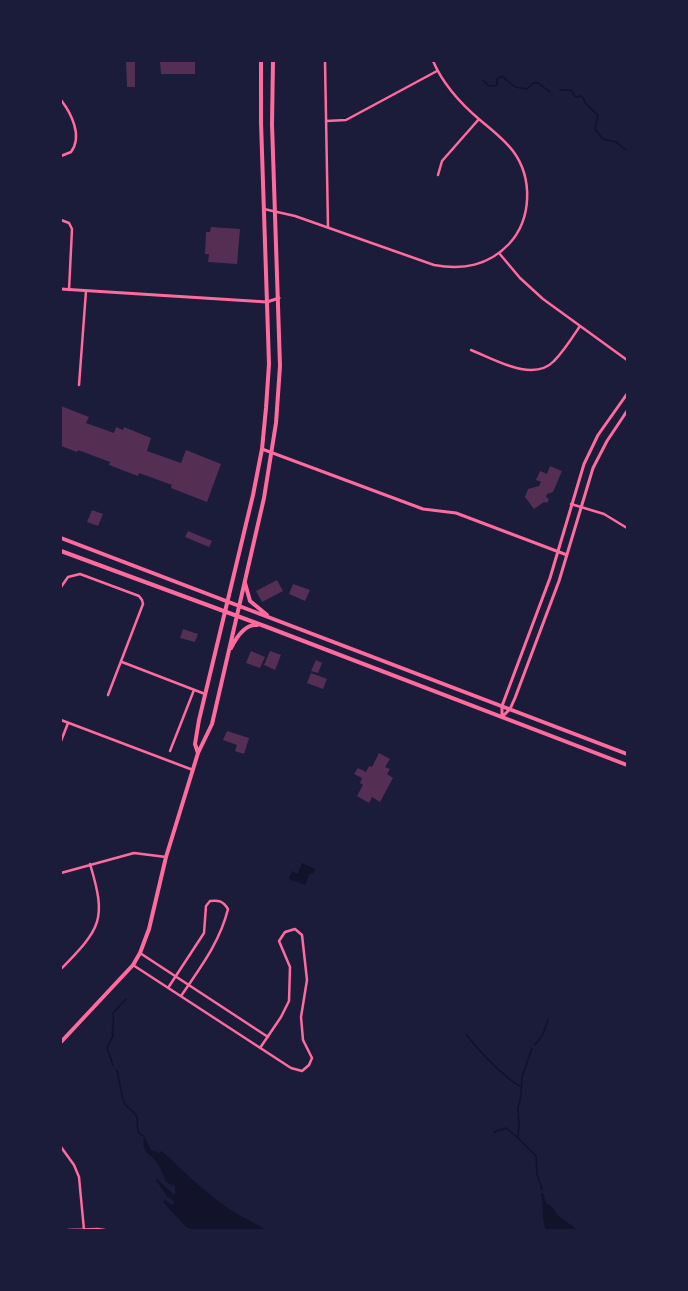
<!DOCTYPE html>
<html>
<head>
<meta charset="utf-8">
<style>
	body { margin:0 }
	#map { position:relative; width:688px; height:1291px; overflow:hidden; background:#1b1b3a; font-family:"Source Sans 3",sans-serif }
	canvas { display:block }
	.frame { position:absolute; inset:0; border:62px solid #1b1b3a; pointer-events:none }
</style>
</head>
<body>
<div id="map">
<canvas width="688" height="1291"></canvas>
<div class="frame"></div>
</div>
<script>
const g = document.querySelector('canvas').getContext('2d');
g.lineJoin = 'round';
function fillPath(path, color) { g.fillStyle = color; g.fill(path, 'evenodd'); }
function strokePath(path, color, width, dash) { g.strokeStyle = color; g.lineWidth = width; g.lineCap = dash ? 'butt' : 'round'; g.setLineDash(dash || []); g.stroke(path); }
fillPath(new Path2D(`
	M302 863 315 869 313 874 310 873 305 885 289 879 292 871 298 874Z
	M144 1136 151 1150 159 1153 162 1151C183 1171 210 1197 234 1212 245 1219 256 1223 266 1230H193L186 1227 163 1202 165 1200 172 1205 175 1202 167 1196 156 1180 157 1179 173 1194H175V1186L166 1182C164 1176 161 1169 158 1164 150 1152 141 1154 144 1136Z
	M541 1193H543L546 1203 554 1209 557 1215 578 1230H546C541 1217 544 1206 541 1193Z`), '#12122b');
strokePath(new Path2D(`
	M483 80 489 86 497 85V79L502 76 515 87 527 89 533 83H538L550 92
	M560 90H571L575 97 582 96 586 104 598 115 595 129 603 139 616 142 627 151
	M466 1034C477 1049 506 1080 522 1087
	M535 1045 543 1034 548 1020
	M532 1048 522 1077 521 1096 518 1108 519 1124 518 1138 536 1156 537 1174 542 1189
	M113 1065 107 1048 113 1036C111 1028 115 1022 113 1013L126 999
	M117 1070C120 1081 120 1093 125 1104 128 1108 133 1111 136 1115 140 1123 133 1132 144 1136
	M494 1132 506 1128 518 1138`), '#12122b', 1.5);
fillPath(new Path2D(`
	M126 61H135V87H127Z
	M160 61H195V74H161Z
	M211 227 240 229 237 264 208 262 209 254H205L206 232H210Z
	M61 406 89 417 86 423 114 433 116 427 123 430 124 427 151 438 147 451 181 463 186 450 221 464 207 502 171 488 172 485 139 473 138 476 109 465 110 462 78 450 77 452 61 446Z
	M550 466 562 471 553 492 547 494 546 497 549 499 547 503 544 502 534 509 525 497 528 489 539 486 541 482 536 480 540 471 547 474Z
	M92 510 103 514 98 526 87 522Z
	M188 531 212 541 209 547 185 537Z
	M277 580 283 591 262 602 256 591Z
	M293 584 310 590 305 601 289 594Z
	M183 629 198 634 195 642 180 638Z
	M251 651 265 657 260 668 246 663Z
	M270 651 281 655 275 670 264 665Z
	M316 660 322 663 318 673 311 671Z
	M311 673 327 679 323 689 307 683Z
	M227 731 249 738 244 754 235 751 237 745 223 740Z
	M379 753 390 759 385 767 390 769 387 774 393 778 380 802 372 797 369 803 357 796 363 785 360 783 362 778 354 774 358 768 366 772 369 766 372 767Z`), '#542f53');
strokePath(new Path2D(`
	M325 61 328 227
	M61 100C71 113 83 136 71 152L61 156
	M326 121 346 120 437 71
	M438 175 442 161 479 119
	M264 209 295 216 434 265C463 270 488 266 509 244 532 219 533 178 513 151 504 139 491 129 480 120 461 104 443 84 433 61
	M61 220 69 223 72 229 69 290
	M499 253 520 278 543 299 627 360
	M471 350C494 359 533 383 554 361 564 351 572 338 580 326
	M79 385 86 291
	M571 504 604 514 627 528
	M61 587 68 577 80 574 139 596 142 600 143 604 108 695
	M122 662 205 694
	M61 720 193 770
	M61 741 68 723
	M170 751 194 690
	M61 873 134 853 166 857
	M140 953 268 1037
	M133 965 291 1068 302 1071 309 1065 312 1058 303 1040 301 1017 307 980 302 935 295 929 285 932 279 941 290 967 289 1001 281 1017 260 1048
	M61 969C101 928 107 920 90 864
	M168 988 204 933 206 906 210 901C219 900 223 901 228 909 220 942 200 968 181 996
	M61 1147 74 1165 79 1177 84 1230
	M68 1230 98 1229 105 1230`), '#ff6b9d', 2.5);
strokePath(new Path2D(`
	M61 289 267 302 279 298
	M262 449 423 509 456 513 567 555
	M502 717V706L550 578 584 464 598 435 627 394
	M502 717 510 709 515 698 559 581 593 468 607 441 627 411`), '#ff6b9d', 3);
strokePath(new Path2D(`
	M61 538 627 754
	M61 551 267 627 627 765
	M245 583 250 601 267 615
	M231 648C236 638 245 624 257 625
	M198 753 195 744 199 720 253 495 262 449 266 408 269 364 261 122V61
	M61 1042 133 965 140 953 149 929 166 857 198 753 212 724 264 498 276 423 280 366 272 124 273 61`), '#ff6b9d', 4);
</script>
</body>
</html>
